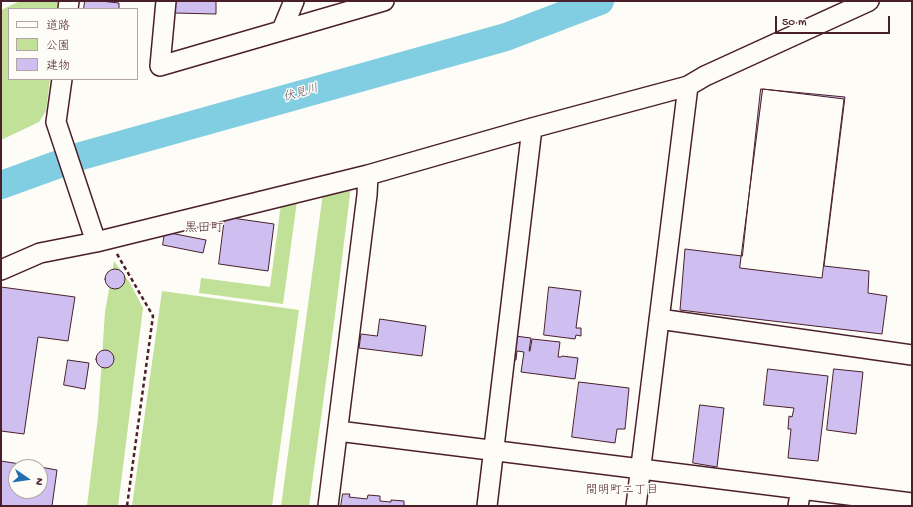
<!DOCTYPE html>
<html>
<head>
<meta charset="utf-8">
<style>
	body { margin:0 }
	#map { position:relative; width:913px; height:507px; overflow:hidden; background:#fdfcf7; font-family:"Gochi Hand","Klee One",sans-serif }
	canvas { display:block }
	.frame { position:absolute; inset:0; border:2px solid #4a1f2b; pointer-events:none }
	.legend { position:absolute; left:8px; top:8px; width:130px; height:72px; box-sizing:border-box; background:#fdfcf7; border:1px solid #b5a4a5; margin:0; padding:5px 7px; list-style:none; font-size:12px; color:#4a1f2b }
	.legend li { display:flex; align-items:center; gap:8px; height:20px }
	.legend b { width:20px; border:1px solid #b5a4a5 }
	.north { position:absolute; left:8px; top:459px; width:40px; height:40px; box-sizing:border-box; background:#fdfcf7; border:1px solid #b5a4a5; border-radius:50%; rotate:103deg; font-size:11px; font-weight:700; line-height:16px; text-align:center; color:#4a1f2b }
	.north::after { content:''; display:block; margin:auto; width:14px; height:18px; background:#1f6fb2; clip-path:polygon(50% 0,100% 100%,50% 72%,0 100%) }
	.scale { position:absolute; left:775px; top:16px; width:115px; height:18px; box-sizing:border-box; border:2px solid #4a1f2b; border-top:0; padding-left:5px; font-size:12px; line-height:14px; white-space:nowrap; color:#4a1f2b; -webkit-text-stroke:3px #fdfcf7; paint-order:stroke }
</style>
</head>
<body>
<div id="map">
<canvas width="913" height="507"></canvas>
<div class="frame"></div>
<ul class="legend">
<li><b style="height:5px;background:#fdfcf7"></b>道路</li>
<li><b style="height:11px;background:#c1e098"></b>公園</li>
<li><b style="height:11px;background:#cfbff0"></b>建物</li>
</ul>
<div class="north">N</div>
<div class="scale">50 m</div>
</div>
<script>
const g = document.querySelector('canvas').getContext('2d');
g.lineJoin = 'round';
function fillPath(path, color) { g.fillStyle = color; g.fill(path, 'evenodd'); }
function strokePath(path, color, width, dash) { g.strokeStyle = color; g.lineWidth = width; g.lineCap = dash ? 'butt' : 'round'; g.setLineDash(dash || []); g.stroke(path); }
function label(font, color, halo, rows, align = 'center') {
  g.font = font + ' "Gochi Hand","Klee One",sans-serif'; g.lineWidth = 3; g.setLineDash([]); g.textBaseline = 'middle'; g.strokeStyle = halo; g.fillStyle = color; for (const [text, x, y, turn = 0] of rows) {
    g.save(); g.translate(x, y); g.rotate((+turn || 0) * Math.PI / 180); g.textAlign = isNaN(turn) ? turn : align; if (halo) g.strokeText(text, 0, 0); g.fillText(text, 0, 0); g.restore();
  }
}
fillPath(new Path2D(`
	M20 1H58L57 9H9V79H50L46 111 39 122 1 140V10Z
	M351 186 335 315 309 506H281L323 193Z
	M297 201 283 304 199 293 201 278 270 287 281 204Z
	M114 261 130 283 143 308 118 506H87L98 417 105 312Z
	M162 291 299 310 272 506H132Z`), '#c1e098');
strokePath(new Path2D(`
	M1 185 81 156 506 37 600 1`), '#81cde1', 28);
const building = new Path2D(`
	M85 1H101L119 3V9H84Z
	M175 1H216V14L174 13Z
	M761 89 845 97 824 266 869 271 868 293 887 296 882 334 680 310 685 249 742 256Z
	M763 89 844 99 822 278 740 268Z
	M225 217 274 224 268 271 219 264Z
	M165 232 206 240 203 253 163 245Z
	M105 279a10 10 0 1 1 20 0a10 10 0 1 1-20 0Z
	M1 287 75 297 68 341 38 337 24 434 1 431Z
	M549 287 581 291 576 328H581V336L576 335 575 339 544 335Z
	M380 319 426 326 422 356 359 348 361 334 377 336Z
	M515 336 531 338 529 351H530L532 339 560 342 558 357H561L562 356 578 358 575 379 521 372 524 352 517 351 516 360H512Z
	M96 359a9 9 0 1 1 18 0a9 9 0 1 1-18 0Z
	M68 360 89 363 85 389 64 385Z
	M768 369 828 376 818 461 788 458 791 429H788L789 416 792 417 794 408 764 405Z
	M834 369 863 372 856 434 827 430Z
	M579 382 629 388 625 429H617L615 443 572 437Z
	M700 405 724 408 717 467 693 463Z
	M1 461 39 467H16V491H40V467L57 470 52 506H1Z
	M343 494H350L349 497 367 499 368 495 380 496V501L391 502V500L404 501V506H341Z`);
fillPath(building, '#cfbff0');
strokePath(building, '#4a1f2b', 1);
const minor = new Path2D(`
	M166 1 160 66 384 1
	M68 9 69 1
	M282 30 294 1
	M62 79 56 122 96 242
	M1 270 40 253 96 242 368 175
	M659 319 912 355
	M338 431 912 503
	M328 506 367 195 368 175 532 128 688 86 705 76 869 1
	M487 506 532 128
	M636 506 688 86
	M798 506 801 489`);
strokePath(minor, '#4a1f2b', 22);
strokePath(new Path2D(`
	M117 254 153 316 127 506`), '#4a1f2b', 2.5, [4, 3]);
strokePath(minor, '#fdfcf7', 19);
label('italic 12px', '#5a5362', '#fdfcf7', [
	["伏見川",301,94,-16]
]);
label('12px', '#4a1f2b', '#fdfcf7', [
	["間明町二丁目",622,491]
]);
label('13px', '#4a1f2b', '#fdfcf7', [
	["黒田町",204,229]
]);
</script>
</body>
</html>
